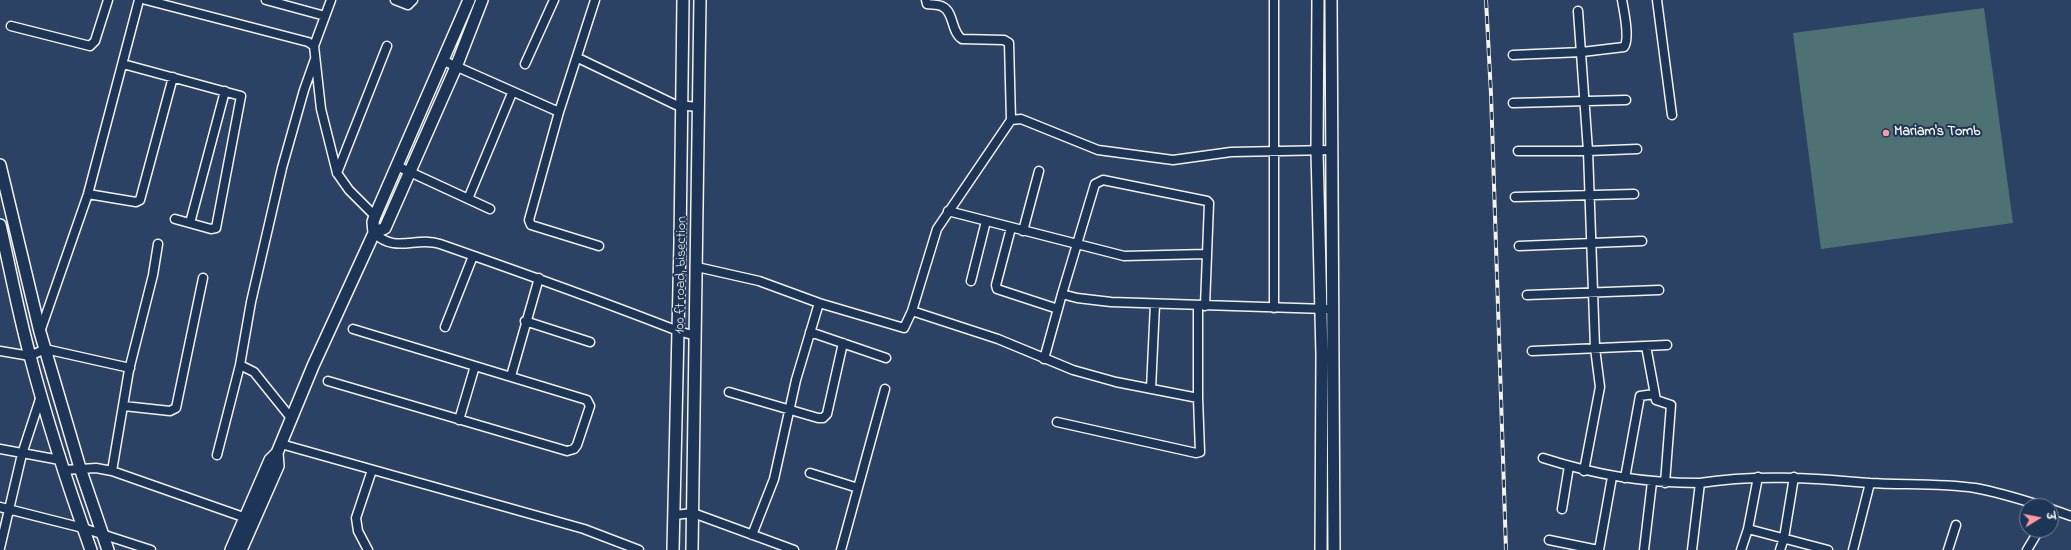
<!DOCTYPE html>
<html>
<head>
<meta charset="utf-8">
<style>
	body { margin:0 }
	#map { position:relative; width:2071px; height:550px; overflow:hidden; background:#2c4265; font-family:"Indie Flower","Playpen Sans Deva",sans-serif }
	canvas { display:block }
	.north { position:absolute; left:2019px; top:498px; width:40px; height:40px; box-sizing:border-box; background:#1d3557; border:1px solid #738091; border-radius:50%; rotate:80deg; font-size:11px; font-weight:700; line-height:16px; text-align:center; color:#f4f1e8 }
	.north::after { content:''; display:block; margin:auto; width:14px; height:18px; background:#ff9aa2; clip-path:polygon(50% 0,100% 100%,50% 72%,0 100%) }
</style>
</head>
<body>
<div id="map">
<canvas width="2071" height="550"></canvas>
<div class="north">उ</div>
</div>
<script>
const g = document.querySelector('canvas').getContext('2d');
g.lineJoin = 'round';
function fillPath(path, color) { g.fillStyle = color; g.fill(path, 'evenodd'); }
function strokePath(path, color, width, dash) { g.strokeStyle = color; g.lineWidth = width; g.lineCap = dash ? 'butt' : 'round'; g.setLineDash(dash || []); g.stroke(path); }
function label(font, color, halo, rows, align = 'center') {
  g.font = font + ' "Indie Flower",sans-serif'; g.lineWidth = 4; g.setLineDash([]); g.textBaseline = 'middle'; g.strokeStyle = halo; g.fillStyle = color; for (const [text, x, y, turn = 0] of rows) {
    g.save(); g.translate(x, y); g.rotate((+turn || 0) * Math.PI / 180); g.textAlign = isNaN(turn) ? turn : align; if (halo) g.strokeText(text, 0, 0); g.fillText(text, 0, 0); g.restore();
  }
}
fillPath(new Path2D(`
	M1984 8 2013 223 1821 249 1793 33Z`), '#4e7273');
const street = new Path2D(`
	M146 0 308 42 314 46 321 109 337 173 349 190 375 216
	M266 0 325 16
	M395 0 408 5 413 0
	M595 0 559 112 529 220 531 225 599 246
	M926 0 927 4C932 5 939 4 943 7 954 12 951 32 962 39L1004 40 1009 43 1011 120
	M1274 0V308
	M1657 0 1672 115
	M1578 11 1588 151 1595 348 1600 387 1584 471
	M11 26 90 46 95 41 108 0
	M314 46 331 0
	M1513 55 1582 52 1624 47C1630 39 1624 11 1622 0
	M578 58 676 105 699 107
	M444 61 559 112
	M123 64 241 96 216 228 211 229 175 219
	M525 64 554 0
	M1513 103 1626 100
	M1518 151H1588L1637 149
	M397 166 490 209
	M337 173 387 46
	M88 194 136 202 140 200 173 77
	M1515 197 1634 194
	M468 199 512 93
	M948 211 1124 256 1206 254
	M190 223 225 91
	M1011 228 996 285 997 289 1058 309
	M1023 231 1039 171
	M374 233C396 254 416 236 440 244 520 272 599 300 678 331L696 336
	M1519 246 1642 241
	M697 267 759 281 819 303
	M971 281 986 221
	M1062 294 1095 184 1103 180 1207 201 1209 203 1205 306
	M1527 295 1659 290
	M912 311 998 339 1073 370 1116 382 1198 398
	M525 321 590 342
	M445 327 473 256
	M40 332 88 194 139 0
	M810 332 886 358
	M1646 346 1656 400 1671 405 1665 483
	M0 351 30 356 45 349 130 368
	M1532 351 1667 345
	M1044 359 1062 294 1077 298 1111 302 1326 309
	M240 365 254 372 291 418
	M511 376 539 278
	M328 381 567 451 574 449 577 445 590 406 587 400 353 329
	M1151 389 1155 304
	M729 392 818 418H823L827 414 843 343
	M124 406 170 411 176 408 203 278
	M459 420 475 366
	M1057 422 1196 453 1200 452 1198 398V306
	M281 444 584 529 639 550
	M0 449 60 460
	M217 455 240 365 251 302 282 168 304 90 315 59
	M1543 458C1596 475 1644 483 1700 483L1692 550
	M64 470 96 468 112 471 249 519
	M112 471 129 370 153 275 158 244
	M810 473 858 488
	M1625 478 1640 396 1654 394
	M1700 483C1757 474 1812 478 1869 483 1904 485 1940 483 1975 488 1997 492 2020 499 2042 506
	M0 507 83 528 151 550
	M1562 509 1569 466
	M2051 509 2071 516
	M674 515 693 513 794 550
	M1748 529 1828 550
	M752 535 774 479 796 380 819 303 904 328 912 311 937 229 1011 120 1021 119 1098 150 1173 160 1231 152 1331 150
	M1549 540 1598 550
	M0 548 22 454 41 396
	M368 550 358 531 356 518 372 470
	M841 550 885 389
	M1599 550 1612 477
	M1644 550 1652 482
	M1741 550 1748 529 1758 477
	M1780 550 1784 538 1794 477
	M1853 550 1870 483
	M1948 550 1956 525
	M2027 550 2039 530`);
const secondary = new Path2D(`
	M1318 0 1317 151 1322 355 1321 550
	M1331 0 1334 550
	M0 165 40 332 80 468 108 550
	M0 225C10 268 18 312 30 356 47 421 68 486 91 550
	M374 233 385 228 456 67 482 0
	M231 550 270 460 277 453 313 366 374 233 373 222 375 216 469 0
	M241 550 278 466 277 453
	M673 550 680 243 683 0
	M692 550 700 0`);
strokePath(street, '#f4f1e8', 11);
strokePath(secondary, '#f4f1e8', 14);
strokePath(street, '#1d3557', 8);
strokePath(secondary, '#1d3557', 11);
const rail = new Path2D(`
	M1486 0 1491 94 1506 550`);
strokePath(rail, '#f4f1e8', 4);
strokePath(rail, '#1d3557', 2.5, [8]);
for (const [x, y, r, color] of [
	[1886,133,4,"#ff9aa2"]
]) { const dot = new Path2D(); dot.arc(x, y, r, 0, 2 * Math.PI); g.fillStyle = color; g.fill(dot); strokePath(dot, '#1d3557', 1.5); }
label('bold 14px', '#f4f1e8', '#1d3557', [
	["Mariam's Tomb",1894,133]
], 'left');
label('14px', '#f4f1e8', '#1d3557', [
	["100 ft road, bisection",682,275,-89]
]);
</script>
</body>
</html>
